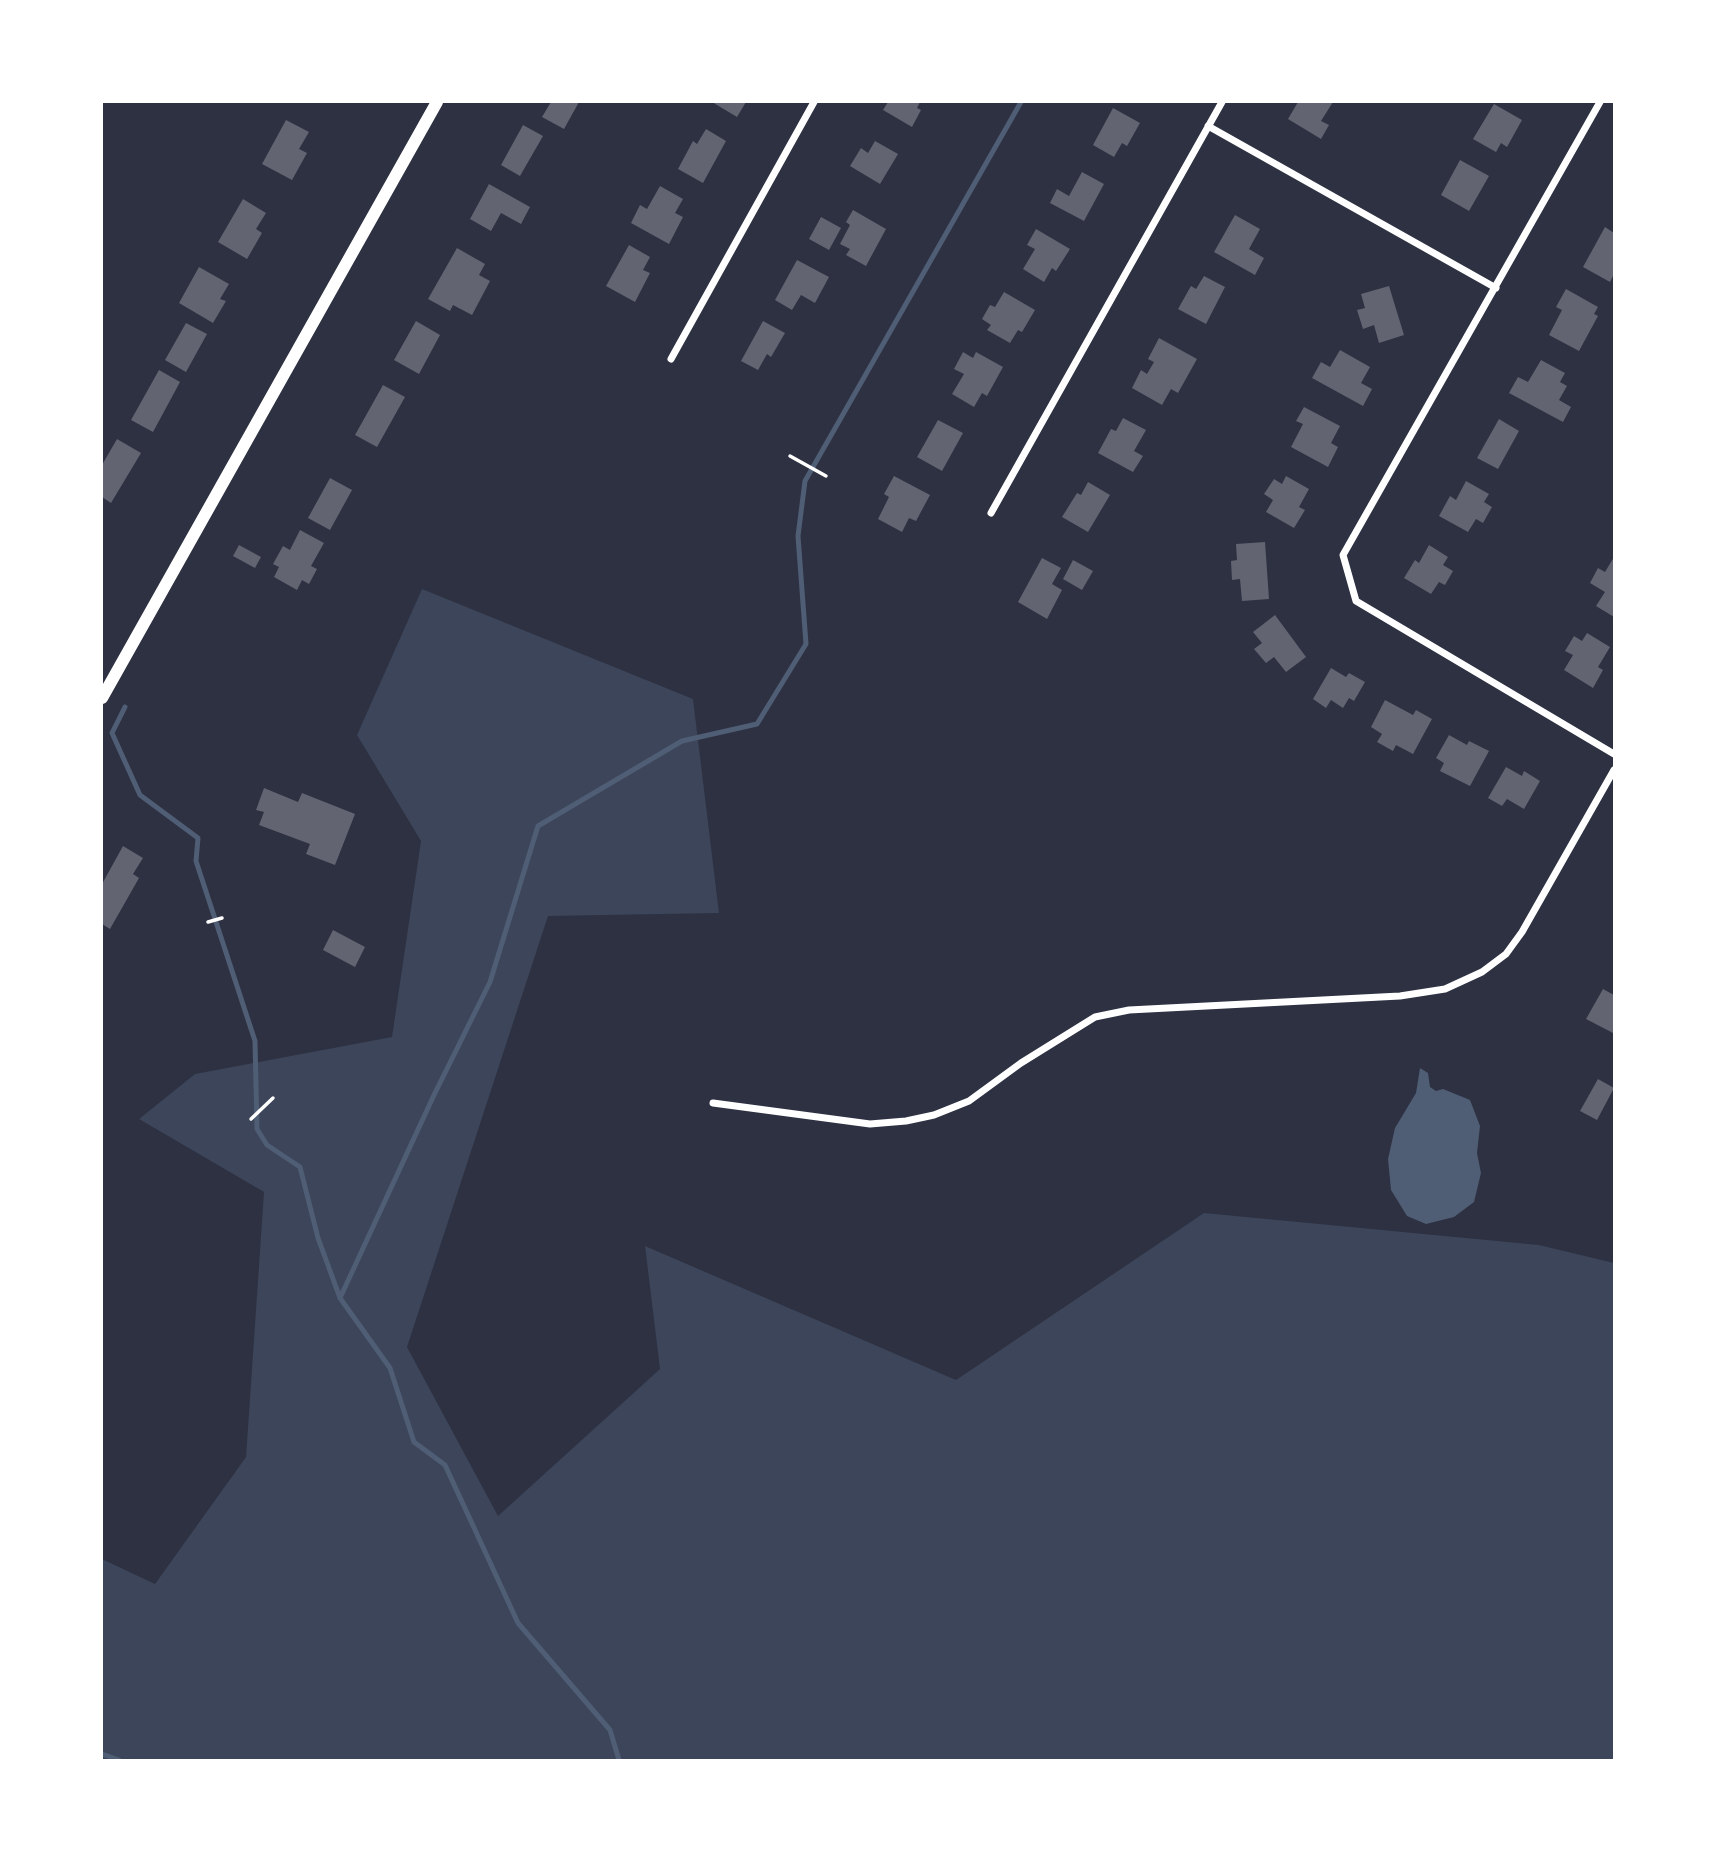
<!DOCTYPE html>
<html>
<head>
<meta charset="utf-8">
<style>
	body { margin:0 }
	#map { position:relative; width:1716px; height:1862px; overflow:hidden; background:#2d3142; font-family:Overpass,sans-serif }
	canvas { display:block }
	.frame { position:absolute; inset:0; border:103px solid #fff; pointer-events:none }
</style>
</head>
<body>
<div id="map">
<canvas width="1716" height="1862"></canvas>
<div class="frame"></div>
</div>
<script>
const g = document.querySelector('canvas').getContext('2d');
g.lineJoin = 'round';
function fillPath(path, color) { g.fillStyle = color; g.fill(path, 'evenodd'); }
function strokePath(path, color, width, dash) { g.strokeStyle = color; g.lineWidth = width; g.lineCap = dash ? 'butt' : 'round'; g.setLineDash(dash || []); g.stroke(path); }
fillPath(new Path2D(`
	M422 589 693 699 719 913 548 916 407 1347 498 1516 660 1369 645 1246 956 1380 1204 1213 1539 1245 1614 1263V1760H102V1559L155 1584 246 1457 264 1192 139 1119 195 1074 392 1037 421 841 357 735Z`), '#3c4559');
fillPath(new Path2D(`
	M1420 1068 1428 1073 1430 1087 1436 1091 1443 1089 1470 1100 1480 1126 1477 1153 1481 1173 1474 1202 1454 1217 1426 1224 1407 1216 1391 1190 1388 1159 1395 1128 1416 1093Z`), '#4f5d75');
strokePath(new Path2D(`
	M125 707 112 733 140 795 198 838 196 861 255 1041 257 1129 267 1145 300 1167 318 1238 340 1298 390 1368 414 1442 445 1465 518 1623 610 1730 619 1760
	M340 1298 434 1095 490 982 538 826 682 741 757 724 806 644 798 536 805 481 1021 102
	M102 1754 119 1760`), '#4f5d75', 5);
fillPath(new Path2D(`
	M551 102H579L564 129 542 117Z
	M712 102H746L737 117Z
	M888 102H920L917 108 921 110 912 127 883 110Z
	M1298 102H1333L1321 121 1329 125 1321 139 1288 119Z
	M1494 104 1522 120 1507 147 1501 143 1496 152 1473 139Z
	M1113 108 1140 123 1127 146 1122 143 1114 157 1093 145Z
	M286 120 309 132 299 149 307 153 292 180 262 164Z
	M523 125 543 136 520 176 501 165Z
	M706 129 726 141 703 183 678 169 693 141 697 144Z
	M875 141 898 154 880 184 850 166 861 148 868 153Z
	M1460 160 1489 176 1469 211 1441 195Z
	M1082 172 1104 184 1084 221 1050 203 1057 189 1069 196Z
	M489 184 530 207 521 224 501 213 491 231 470 219Z
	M660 186 683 199 675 213 683 217 669 244 631 223 640 205 647 209Z
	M243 199 266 213 256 229 262 233 247 259 218 242Z
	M853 210 886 229 866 266 846 255 850 249 840 244 850 225 846 222Z
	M1235 215 1260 229 1249 249 1264 258 1255 275 1214 252Z
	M821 217 841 228 829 250 809 239Z
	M1605 227 1614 233V274L1610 282 1583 267Z
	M1036 229 1070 249 1056 271 1052 268 1044 282 1023 269 1035 249 1027 245Z
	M629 245 650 257 643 270 650 273 635 302 606 286Z
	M457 248 485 264 479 275 490 281 472 315 453 305 450 311 428 299Z
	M797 260 829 277 815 303 801 295 792 310 775 300Z
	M199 267 229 284 220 299 226 301 213 323 179 303Z
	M1204 276 1225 287 1206 324 1178 309 1191 286 1196 289Z
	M1389 286 1404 335 1379 343 1374 325 1363 329 1357 310 1365 308 1361 294Z
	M1566 289 1598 307 1594 314 1598 316 1579 351 1549 335 1562 310 1556 307Z
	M1004 292 1035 310 1022 332 1018 330 1010 343 987 330 991 325 982 319 990 305 995 307Z
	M416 321 440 335 419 374 394 360Z
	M763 321 785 333 771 357 767 354 758 370 741 361Z
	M186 323 207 334 186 372 165 360Z
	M1159 338 1197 359 1178 393 1171 389 1162 405 1132 388 1141 370 1147 374 1154 362 1148 359Z
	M1340 350 1370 367 1361 383 1372 389 1363 406 1312 378 1321 362 1330 367Z
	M963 352 973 358 976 352 1003 367 987 396 982 393 974 407 952 394 964 374 954 369Z
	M1541 360 1565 373 1560 382 1567 386 1559 400 1571 407 1563 422 1509 393 1518 377 1528 382Z
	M159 370 180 382 153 432 131 420Z
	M383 385 405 397 377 447 355 435Z
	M1304 407 1340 426 1331 443 1338 447 1328 467 1291 447 1303 424 1296 421Z
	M1123 418 1146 430 1134 451 1143 456 1133 472 1098 453 1111 429 1116 431Z
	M1499 419 1519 431 1498 469 1477 458Z
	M938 420 963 433 942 471 917 457Z
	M117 439 141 453 111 503 102 497V465Z
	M894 476 930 495 916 521 909 518 902 532 878 519 889 497 884 494Z
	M1286 476 1309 489 1299 507 1305 510 1294 528 1266 512 1273 500 1264 494 1274 479 1282 484Z
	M330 478 352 490 330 530 308 518Z
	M1466 481 1489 494 1484 502 1492 507 1483 523 1476 519 1468 532 1439 516 1450 496 1456 500Z
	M1088 482 1110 495 1088 532 1062 517 1077 493 1081 495Z
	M300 530 324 543 311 566 317 569 309 584 302 580 297 590 274 577 279 567 273 564 283 546 290 550Z
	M1265 542 1269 599 1242 601 1240 579 1232 580 1231 561 1237 560 1236 544Z
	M239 545 261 557 255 568 233 556Z
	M1429 545 1448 557 1443 565 1453 571 1445 585 1439 582 1431 594 1404 578 1415 560 1419 563Z
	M1614 557V617L1596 606 1605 592 1590 583 1598 568 1605 572Z
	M1042 558 1061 568 1052 584 1062 590 1047 619 1018 602Z
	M1073 560 1093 571 1082 590 1063 579Z
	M1275 615 1306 657 1286 672 1274 657 1266 663 1254 649 1262 643 1253 632Z
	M1587 633 1610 647 1598 667 1603 670 1593 688 1564 670 1573 655 1565 651 1574 636 1582 641Z
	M1331 668 1346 677 1349 673 1365 682 1354 701 1349 698 1343 708 1331 700 1326 708 1313 699Z
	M1385 700 1413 715 1416 710 1432 719 1413 754 1396 745 1393 751 1377 742 1382 734 1371 727Z
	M1449 735 1467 745 1469 741 1489 751 1470 786 1440 771 1444 763 1436 758Z
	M1506 767 1522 776 1524 771 1540 781 1524 809 1507 799 1502 806 1488 798Z
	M264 788 298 802 302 793 355 814 335 865 306 854 310 844 259 825 264 812 256 810Z
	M123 846 143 858 133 874 139 878 110 929 102 924V884Z
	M333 930 365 947 355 967 323 950Z
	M1603 989 1614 995 1613 1033 1586 1019Z
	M1598 1079 1614 1088 1597 1120 1580 1111Z`), '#626471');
strokePath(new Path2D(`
	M790 456 826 476
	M208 922 222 918
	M251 1119 273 1098`), '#fff', 3.5);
strokePath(new Path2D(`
	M1600 102 1343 555 1356 601 1614 754
	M1208 126 1496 288
	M671 359 814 102
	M991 513 1222 102
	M713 1103 870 1124 906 1121 934 1115 969 1101 1021 1063 1095 1017 1129 1010 1400 996 1445 989 1482 972 1506 954 1522 932 1614 770`), '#fff', 7);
strokePath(new Path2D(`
	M102 698 437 102`), '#fff', 12);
</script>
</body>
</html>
